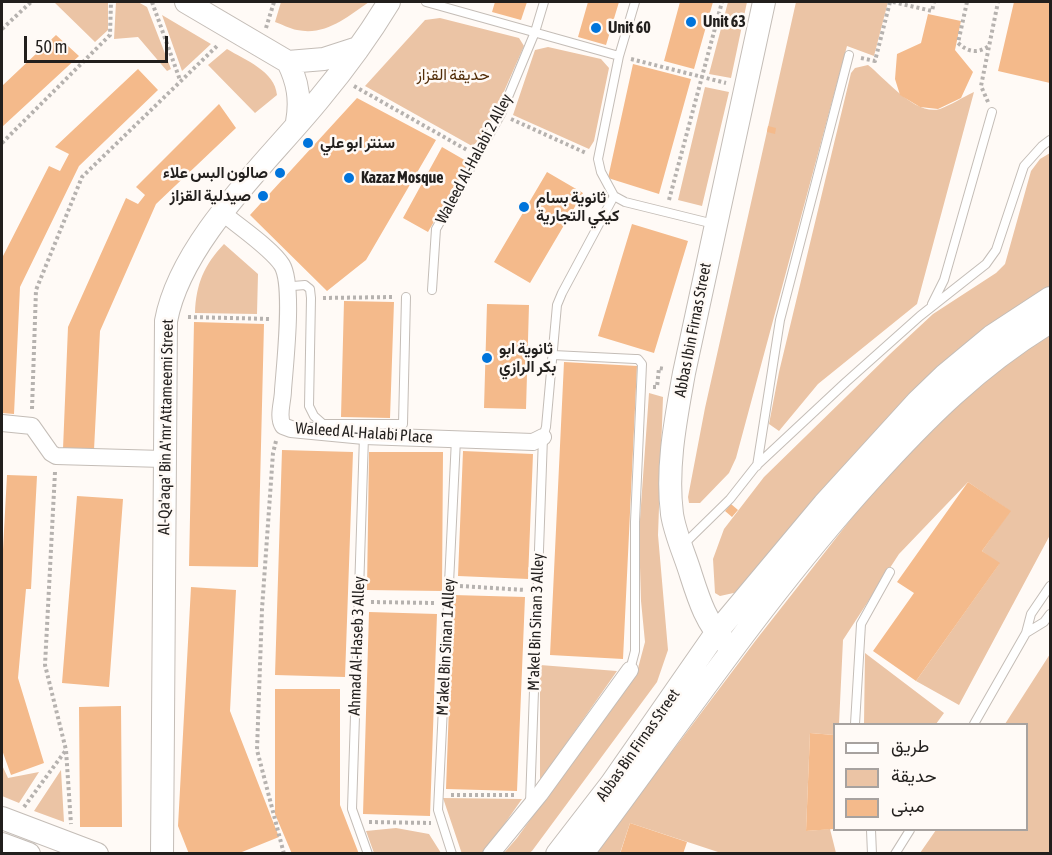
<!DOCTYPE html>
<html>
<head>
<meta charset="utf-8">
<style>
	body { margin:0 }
	#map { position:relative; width:1052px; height:855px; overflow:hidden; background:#fffaf6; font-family:"Asap Condensed",Vazirmatn,sans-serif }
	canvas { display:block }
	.frame { position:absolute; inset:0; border:3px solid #221f1d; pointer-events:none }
	.legend { position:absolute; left:833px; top:723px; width:195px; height:108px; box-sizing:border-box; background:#fffaf6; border:2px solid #a7a29f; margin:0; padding:8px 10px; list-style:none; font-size:18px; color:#221f1d }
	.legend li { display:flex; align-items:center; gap:12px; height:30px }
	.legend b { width:30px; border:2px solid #a7a29f }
	.scale { position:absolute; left:24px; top:36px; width:144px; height:27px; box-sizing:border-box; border:3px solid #221f1d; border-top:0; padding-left:8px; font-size:18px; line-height:21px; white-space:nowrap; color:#221f1d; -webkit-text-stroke:4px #fffaf6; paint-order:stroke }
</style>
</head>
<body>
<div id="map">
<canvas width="1052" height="855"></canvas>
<div class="frame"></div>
<ul class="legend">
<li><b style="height:8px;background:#fff"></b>طريق</li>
<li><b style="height:16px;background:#ebc4a5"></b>حديقة</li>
<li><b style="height:16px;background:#f4ba8b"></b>مبنى</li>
</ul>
<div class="scale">50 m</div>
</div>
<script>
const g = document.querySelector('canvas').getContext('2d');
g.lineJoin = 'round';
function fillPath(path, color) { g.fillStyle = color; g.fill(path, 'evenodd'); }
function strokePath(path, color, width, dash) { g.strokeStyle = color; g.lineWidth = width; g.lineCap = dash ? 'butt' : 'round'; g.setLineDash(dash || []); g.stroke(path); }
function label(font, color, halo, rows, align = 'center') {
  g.font = font + ' "Asap Condensed",Vazirmatn,sans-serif'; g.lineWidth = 5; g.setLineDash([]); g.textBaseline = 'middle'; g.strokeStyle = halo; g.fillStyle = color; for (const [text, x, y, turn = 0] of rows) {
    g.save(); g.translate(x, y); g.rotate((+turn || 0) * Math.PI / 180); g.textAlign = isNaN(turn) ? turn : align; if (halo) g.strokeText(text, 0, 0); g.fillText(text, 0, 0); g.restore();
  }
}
fillPath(new Path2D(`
	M54 2H108V30L95 42Z
	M116 2H138L147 7 171 69 167 71 138 37 114 39Z
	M281 2H369C347 17 326 36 297 30 290 29 282 24 275 22Z
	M728 2H747L731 78 709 74Z
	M796 2H888L874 56 847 46 736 458 729 473 700 503H689L688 497 705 408Z
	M162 15 211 44 182 71Z
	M440 18 519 38 524 46 484 137 472 146 365 86 425 20Z
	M548 47 601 59 609 68 594 141 589 149 513 115 535 50Z
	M227 49C245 60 275 71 277 95L255 113 208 65Z
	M868 65C886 79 915 116 940 109 951 105 963 97 974 92L917 304 818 384 779 431 769 424 779 372 851 73 855 68Z
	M705 87 729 92 702 206 678 200Z
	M1050 153V286L929 377 738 592 720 596 715 593 713 559 724 529 764 477 890 354 933 314 996 273 1005 264 1031 171 1040 159Z
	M224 244 258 274 257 314 195 313C196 284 204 265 224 244Z
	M1050 332V535L959 705 916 681 999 564 982 551 1010 511 968 482 899 554 843 640 839 724H834V735L810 733 806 831 830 829 836 853H721L630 823 620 853 595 854 756 640 891 468 974 387Z
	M649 393 663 397 658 535 668 650 657 682 532 851 529 853 503 854 517 838 637 672 645 642 641 601 639 533Z
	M865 653 944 713 936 724H864Z
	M1050 654V853H920L936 830H1026V724H1005Z
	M540 665 617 671 540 781Z
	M2 765 8 778 39 772 19 803 2 796Z
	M61 770 64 822 34 811Z
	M443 798 522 799 484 853 462 854Z
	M396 828 429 834 441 853H374L366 831Z`), '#ebc4a5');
fillPath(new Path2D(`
	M495 2H527L521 20 492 12Z
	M588 2H619L606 45 578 37Z
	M680 2H713L694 69 664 61Z
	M1014 2H1050V83L998 71Z
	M928 14 961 21 955 50 973 72 961 98 938 109 920 107 900 95 895 79 897 54 921 43Z
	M56 35 79 56 2 127V86Z
	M633 64 691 79 659 194 608 178Z
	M138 69 158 90 79 166 20 287 14 414 2 413V258L49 166 60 171 69 154 55 147Z
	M357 98 436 140 366 260 327 291 250 215Z
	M219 104 236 128 156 204 100 331 94 450 63 449 68 327 126 198 138 204 145 195 136 187Z
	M768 126 776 128 775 134 767 132Z
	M442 147 468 162 428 232 403 218Z
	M547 172 583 193 530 283 494 262Z
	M632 224 688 241 654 353 598 336Z
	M344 301 394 302 390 418 341 417Z
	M487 304 529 305 526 409 484 408Z
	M194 322 264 324 258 567 189 566Z
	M564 362 637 366 623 659 550 655Z
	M282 450 353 452 345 677 275 675Z
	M463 451 533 454 528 579 458 576Z
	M369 452H443L442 591 367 590Z
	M7 475 37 476 31 589H26L18 678 44 763 11 775 2 750V568Z
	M968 482 1011 511 982 551 1000 563 916 681 873 651 914 593 897 582Z
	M77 496 123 499 109 687 62 683Z
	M731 504 738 510 732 517 725 511Z
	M191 587 236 590 230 711 279 837 237 854H189L178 826Z
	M453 595 525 597 517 791 446 789Z
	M369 612 437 614 430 816 363 814Z
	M275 689H340V805L359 854H292L275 814Z
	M121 706 122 827H80L79 707Z
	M810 733 834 735V829L806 831Z
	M630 823 687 842 683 854H620Z`), '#f4ba8b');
const service = new Path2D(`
	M426 2 619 56
	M614 196 625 202 714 224
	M432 290 436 229 501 114 535 32 544 2
	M288 291 293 286 305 285 310 289 311 298 309 406 314 416 323 424H403L406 297
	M932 304 944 280 992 112
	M553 355 635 359H638L642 364 635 522V651L630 670
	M364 436 352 809 368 854
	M757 466 780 320 849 55
	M683 545 730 499 756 466 846 382 920 316 986 264 996 250 1024 166 1042 146 1050 140
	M1026 633 1044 622 1050 614
	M855 724 861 624 890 572
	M974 724 1026 633 1031 614 1050 586
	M530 803 543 437 546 427 557 305 562 293 614 196 601 172 598 159 619 56 635 2
	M871 830 872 854
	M452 854 438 810 456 439
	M895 854 910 830`);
const minor = new Path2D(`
	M223 213C239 227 271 248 282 265 294 285 285 363 283 390 283 402 277 416 283 426L291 429 364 436 533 442 543 437
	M2 423 32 426 51 453 56 456 163 459
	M491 854 540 794 630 670`);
const secondary = new Path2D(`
	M186 2 288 62 324 59 358 48
	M288 62C298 82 301 100 297 122
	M726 643C707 625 699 600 691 575 685 555 675 534 672 514 666 467 676 418 684 373L764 2
	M2 818 97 854
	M2 844 29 854
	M162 854 166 321C181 240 269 161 320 98 345 68 369 35 389 2
	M557 854 611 784 716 633 824 504 917 402 945 375 992 336 1050 298
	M582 854C677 728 764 597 870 480 926 418 978 366 1050 322`);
strokePath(service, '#c4bdb7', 10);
strokePath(minor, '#c4bdb7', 18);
strokePath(secondary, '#c4bdb7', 24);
strokePath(new Path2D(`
	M152 2 180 80
	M893 2 932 11 934 2
	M967 2 958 43C968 52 977 54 989 46
	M266 28 274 2
	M2 29 31 2
	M861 58 875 61 890 2
	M631 59 726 83
	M354 86 467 150
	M988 102 981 86 998 2
	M511 119 586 153
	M2 143 110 35 111 2
	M669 200 722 2
	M323 298 394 297
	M188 317 271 319
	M653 387H657L659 368 665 369
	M32 409 36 290 82 177 218 45
	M276 441 273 453 262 609 257 750 284 854
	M55 472 45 665 66 750 71 824
	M460 586 525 590
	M371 602 435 603
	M451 795H516
	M24 807 66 750
	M369 822 431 823`), '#b6b2af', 4, [3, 3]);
strokePath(service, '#fff', 8);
strokePath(minor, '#fff', 16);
strokePath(secondary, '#fff', 22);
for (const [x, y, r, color] of [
	[691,22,6,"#0074db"],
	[596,28,6,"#0074db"],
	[308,143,6,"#0074db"],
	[280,173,6,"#0074db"],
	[349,178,6,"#0074db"],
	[263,196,6,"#0074db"],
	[524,207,6,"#0074db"],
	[487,358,6,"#0074db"]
]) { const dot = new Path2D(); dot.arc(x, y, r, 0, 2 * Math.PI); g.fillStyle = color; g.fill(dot); strokePath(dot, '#fffaf6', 2); }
label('bold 16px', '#221f1d', '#fffaf6', [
	["Unit 63",703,22],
	["Unit 60",608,28],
	["سنتر ابو علي",320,143],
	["صالون البس علاء",268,173,"right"],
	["Kazaz Mosque",361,178],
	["صيدلية القزاز",251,196,"right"],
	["ثانوية بسام",536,198],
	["كيكي التجارية",536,216],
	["ثانوية ابو",499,349],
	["بكر الرازي",499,367]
], 'left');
label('16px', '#522d08', '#fffaf6', [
	["حديقة القزاز",453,75]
]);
label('16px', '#221f1d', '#fffaf6', [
	["Waleed Al-Halabi 2 Alley",474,159,-62],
	["Abbas Ibin Firnas Street",693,330,-79],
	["Al-Qa'aqa' Bin A'mr Attameemi Street",166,427,-89],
	["Waleed Al-Halabi Place",364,433,4],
	["M'akel Bin Sinan 3 Alley",536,622,-88],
	["Ahmad Al-Haseb 3 Alley",357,646,-88],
	["M'akel Bin Sinan 1 Alley",446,647,-87],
	["Abbas Bin Firnas Street",638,745,-55]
]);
</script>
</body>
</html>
